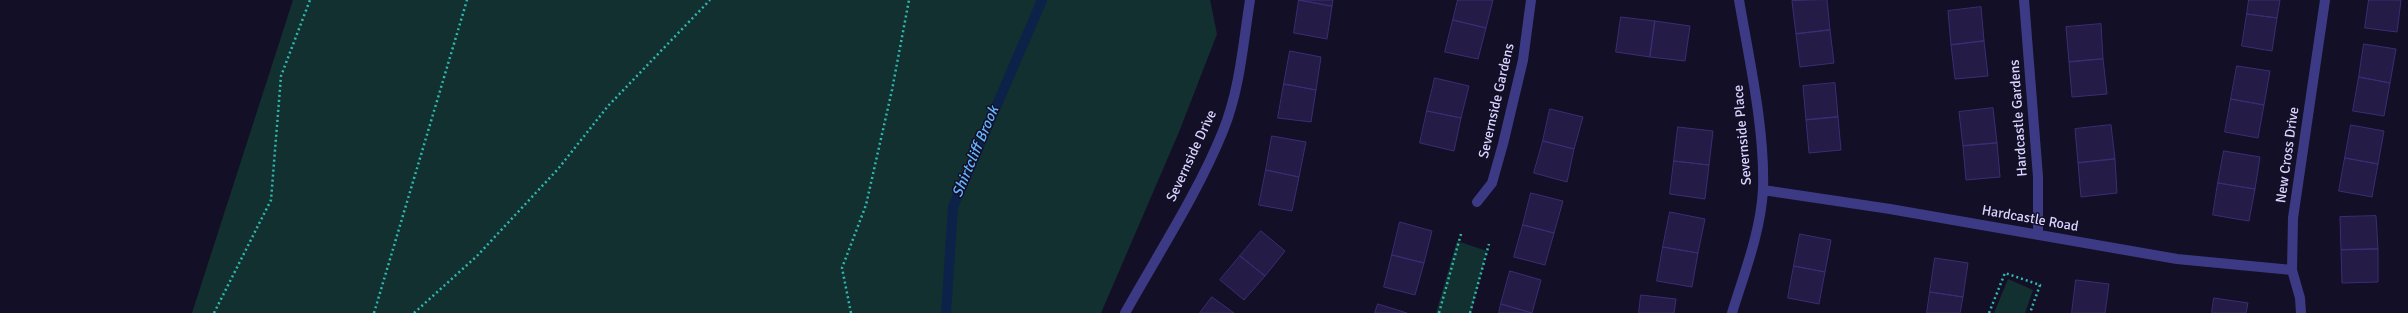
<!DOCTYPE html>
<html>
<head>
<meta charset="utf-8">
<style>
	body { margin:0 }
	canvas { display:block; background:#130f26 }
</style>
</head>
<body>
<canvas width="2408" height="313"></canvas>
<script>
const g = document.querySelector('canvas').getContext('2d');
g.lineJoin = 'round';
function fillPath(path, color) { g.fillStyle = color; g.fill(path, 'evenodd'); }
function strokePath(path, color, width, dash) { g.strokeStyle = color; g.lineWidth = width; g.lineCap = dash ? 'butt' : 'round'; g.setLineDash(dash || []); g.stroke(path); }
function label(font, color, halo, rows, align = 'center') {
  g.font = font + ' Signika,sans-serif'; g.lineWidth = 3; g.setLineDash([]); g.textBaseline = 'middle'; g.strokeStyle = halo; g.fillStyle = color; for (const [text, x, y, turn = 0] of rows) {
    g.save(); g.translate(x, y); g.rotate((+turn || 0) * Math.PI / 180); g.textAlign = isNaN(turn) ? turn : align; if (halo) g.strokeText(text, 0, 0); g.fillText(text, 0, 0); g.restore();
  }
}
fillPath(new Path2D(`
	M293 0H1210L1217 34 1179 132 1101 313H192Z
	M1457 241 1487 251 1471 313H1436Z
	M2008 279 2033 290 2025 313H1994Z`), '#12302f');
strokePath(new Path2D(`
	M946 313 953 207 1042 0`), '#0c2248', 10);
const building = new Path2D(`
	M1299 0H1333L1332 6Z
	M1299 0 1332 6 1327 39 1294 33Z
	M1458 0H1493L1486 28 1453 20Z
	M1827 0 1830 30 1796 34 1792 1Z
	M2249 0H2280L2277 18 2247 14Z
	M2369 0H2401L2397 32 2365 28Z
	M1981 7 1984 41 1951 45 1948 11Z
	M2247 14 2277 18 2272 51 2242 46Z
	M1621 17 1655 21 1650 57 1616 52Z
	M1453 20 1486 28 1478 59 1445 52Z
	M1655 21 1690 26 1685 61 1650 57Z
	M2101 24 2103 59 2069 62 2066 27Z
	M1830 30 1834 63 1800 67 1796 34Z
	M1984 41 1988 76 1955 79 1951 45Z
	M2364 44 2396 49 2390 83 2359 77Z
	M1290 51 1321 57 1316 90 1284 84Z
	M2103 59 2107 94 2072 97 2069 62Z
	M2237 66 2270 71 2264 105 2231 99Z
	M2359 77 2390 83 2384 116 2353 111Z
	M1435 78 1469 86 1461 118 1427 111Z
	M1835 83 1838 117 1806 120 1803 86Z
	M1284 84 1316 90 1311 122 1278 118Z
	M2231 99 2264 105 2258 138 2225 132Z
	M1993 108 1997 143 1963 146 1959 112Z
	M1550 109 1583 117 1574 149 1543 141Z
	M1427 111 1461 118 1454 151 1420 143Z
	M1838 117 1841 150 1809 153 1806 120Z
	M2111 125 2115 159 2078 163 2075 129Z
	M2351 125 2384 131 2378 164 2345 158Z
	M1678 127 1713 131 1709 165 1674 161Z
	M1272 136 1306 142 1299 177 1266 170Z
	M1543 141 1574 149 1567 182 1534 173Z
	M1997 143 2000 177 1966 180 1963 146Z
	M2224 151 2260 157 2255 189 2218 183Z
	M2345 158 2378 164 2372 197 2339 191Z
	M2115 159 2117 193 2081 197 2078 163Z
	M1674 161 1709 165 1705 199 1670 194Z
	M1266 170 1299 177 1292 211 1259 205Z
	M2218 183 2255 189 2249 221 2213 215Z
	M1531 193 1563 201 1554 233 1523 225Z
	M1670 212 1705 219 1698 253 1663 247Z
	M2376 216 2378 249 2341 250 2340 217Z
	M1400 222 1432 231 1424 263 1392 255Z
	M1523 225 1554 233 1545 265 1514 257Z
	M1261 231 1285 251 1265 276 1240 256Z
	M1800 234 1831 240 1825 272 1794 266Z
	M1663 247 1698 253 1692 287 1657 281Z
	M2378 249V282L2342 283 2341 250Z
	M1392 255 1424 263 1415 295 1384 287Z
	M1240 256 1265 276 1244 300 1220 280Z
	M1935 258 1968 263 1963 297 1930 292Z
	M1794 266 1825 272 1819 304 1788 298Z
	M1510 271 1541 280 1532 313 1501 304Z
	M2076 280 2109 284 2105 313H2072Z
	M1930 292 1963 297 1960 313H1927Z
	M1641 295 1676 299 1674 313H1639Z
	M1212 297 1234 313H1200Z
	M2214 298 2248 303 2246 313H2212Z
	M1378 304 1407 313H1375Z
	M1501 304 1532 313H1499Z`);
fillPath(building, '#241b47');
strokePath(building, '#3b2d73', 1);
strokePath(new Path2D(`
	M214 313 271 200 281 76 310 0
	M374 313 467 0
	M414 313 477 256 558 169 608 106 710 0
	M851 313 842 268 866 205 892 90 909 0
	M1439 313 1461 234
	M1470 313 1489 244
	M1989 313 2005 273 2040 285 2030 313`), '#2fb8b0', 2.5, [2, 3]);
strokePath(new Path2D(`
	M2024 0 2038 177V235
	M1763 190 1890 209 2177 259 2292 270
	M1477 202 1492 183 1503 144 1523 60 1531 0
	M1125 313C1158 254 1198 193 1223 131 1240 89 1243 44 1250 0
	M1732 313C1744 274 1761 231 1763 189 1765 129 1749 59 1739 0
	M2301 313 2300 298 2292 270 2293 218 2325 0`), '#3d3a85', 10);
label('14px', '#d9d4ff', '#130f26', [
	["Severnside Gardens",1497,101,-77],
	["Hardcastle Gardens",2019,118,-94],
	["Severnside Place",1743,135,-95],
	["New Cross Drive",2288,155,-82],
	["Severnside Drive",1192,156,-65],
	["Hardcastle Road",2030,219,10]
]);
label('italic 15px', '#62b6ff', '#130f26', [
	["Shirtcliff Brook",976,152,-67]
]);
</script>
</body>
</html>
